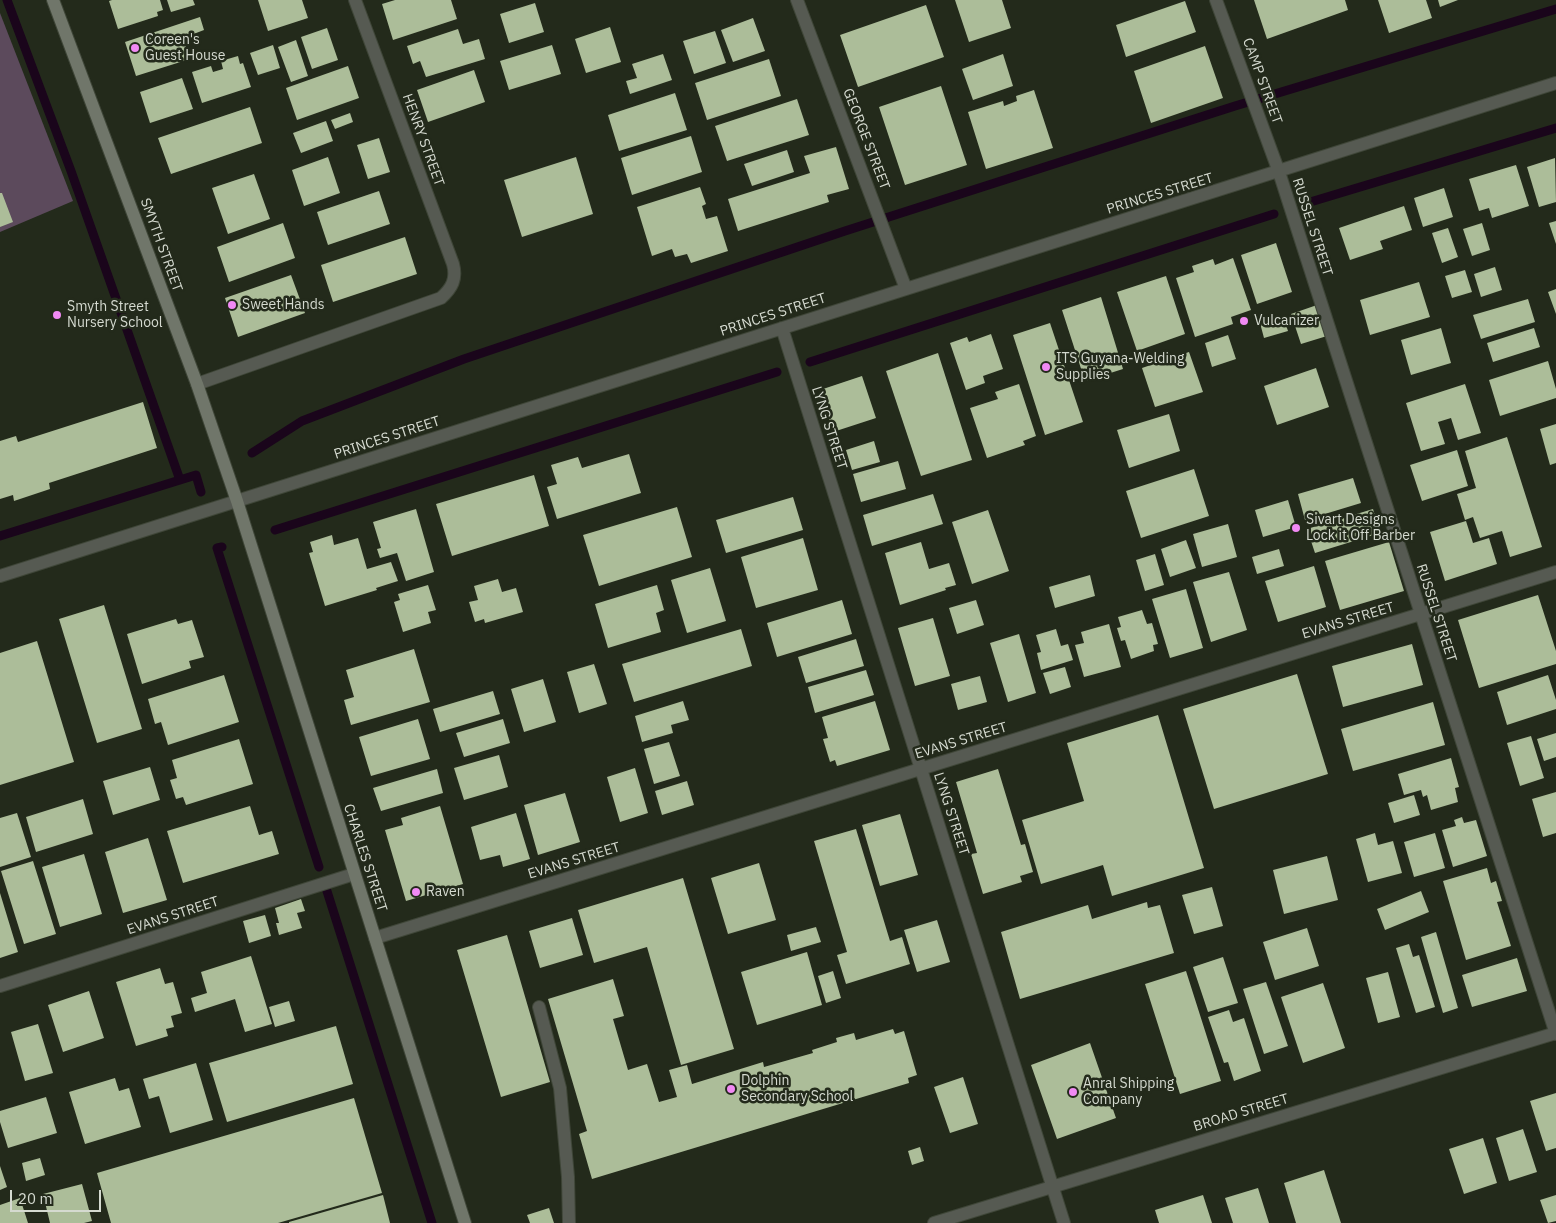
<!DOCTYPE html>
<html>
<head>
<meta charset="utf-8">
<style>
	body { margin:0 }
	#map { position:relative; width:1556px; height:1223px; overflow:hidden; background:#232a1b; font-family:"IBM Plex Sans",sans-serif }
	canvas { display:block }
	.scale { position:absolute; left:10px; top:1190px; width:91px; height:22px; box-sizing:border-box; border:2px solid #d5dad0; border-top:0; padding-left:6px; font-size:15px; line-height:18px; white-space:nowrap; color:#d5dad0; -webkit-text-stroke:4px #232a1b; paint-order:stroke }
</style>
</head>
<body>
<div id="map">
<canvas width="1556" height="1223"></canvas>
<div class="scale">20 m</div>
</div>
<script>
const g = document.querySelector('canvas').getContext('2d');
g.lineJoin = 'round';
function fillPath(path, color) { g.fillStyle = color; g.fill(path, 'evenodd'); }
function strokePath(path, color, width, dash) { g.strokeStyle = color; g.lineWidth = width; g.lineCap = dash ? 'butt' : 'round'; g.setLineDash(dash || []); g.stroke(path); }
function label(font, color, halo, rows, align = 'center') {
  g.font = font + ' "IBM Plex Sans",sans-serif'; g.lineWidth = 5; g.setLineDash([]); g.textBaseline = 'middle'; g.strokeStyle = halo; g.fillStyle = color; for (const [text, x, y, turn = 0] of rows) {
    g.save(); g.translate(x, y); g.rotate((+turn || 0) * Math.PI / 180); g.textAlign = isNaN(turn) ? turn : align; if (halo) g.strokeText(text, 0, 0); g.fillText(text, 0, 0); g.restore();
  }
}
fillPath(new Path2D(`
	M0 13 73 201 0 232Z`), '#5c4a5c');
strokePath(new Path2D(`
	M7 0 71 171 180 480
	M1307 203 1556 128
	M810 362 1274 214
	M252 453 302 421 464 359 845 231 1235 106 1556 9
	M275 530 777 372
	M0 536 196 475 201 492
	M222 547 217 548 319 867
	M326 888 432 1223`), '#1a051b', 9);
fillPath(new Path2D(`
	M112 0H160L163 10 157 12 158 16 118 29 109 1Z
	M167 0H193L195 5 171 12Z
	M258 0H302L308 18 268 31Z
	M395 0H451L457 19 393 40 382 4Z
	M955 0H1002L1011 28 969 42Z
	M1254 0H1345L1348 10 1267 39Z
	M1378 0H1426L1432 18 1389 33Z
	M1438 0H1458L1440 7Z
	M1185 1 1196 32 1126 57 1116 25Z
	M535 3 544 32 509 43 500 14Z
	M926 5 944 57 858 87 840 35Z
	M200 17 204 30 183 38 190 59 136 76 125 42Z
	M753 18 765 51 733 62 721 30Z
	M610 27 621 62 586 73 575 39Z
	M327 28 338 60 312 69 301 37Z
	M458 29 463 44 479 39 485 59 426 77 420 61 413 64 407 46Z
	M715 31 726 63 694 74 683 41Z
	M296 40 308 76 291 82 278 47Z
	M273 45 280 68 258 75 250 53Z
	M552 45 561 74 509 90 500 61Z
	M1205 46 1223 98 1151 123 1134 71Z
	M663 54 672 80 630 94 626 81 637 78 632 64Z
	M1003 54 1013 86 973 100 962 69Z
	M238 56 240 64 243 63 251 87 202 103 192 72 211 66 213 72 223 69 221 61Z
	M769 59 781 96 707 120 695 83Z
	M348 66 359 98 297 120 286 88Z
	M474 70 485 102 428 122 417 90Z
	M182 78 193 109 150 123 140 92Z
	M941 86 967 165 905 185 879 107Z
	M1034 90 1053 148 986 169 968 112 1003 101 1004 106 1017 101 1016 96Z
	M675 93 687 130 619 151 608 115Z
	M797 99 809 135 727 161 715 126Z
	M250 107 262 143 171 174 158 138Z
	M350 113 353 122 335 129 331 120Z
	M326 121 333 141 301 153 293 133Z
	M691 136 702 172 632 195 621 158Z
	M379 138 390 172 368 179 357 145Z
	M836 147 849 189 827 195 829 202 738 231 728 199 810 173 804 156Z
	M787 150 794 172 752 186 744 164Z
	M328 157 340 193 304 206 292 170Z
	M576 157 593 214 522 237 504 180Z
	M1555 158 1556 202 1539 207 1527 167Z
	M1516 165 1529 206 1492 218 1489 208 1479 211 1469 179Z
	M254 174 270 219 228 234 212 188Z
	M700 187 706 204 702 206 706 219 717 216 728 251 691 263 687 254 675 257 672 249 652 256 637 207Z
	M1444 188 1453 217 1423 227 1414 198Z
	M379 191 390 224 328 245 317 212Z
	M0 193H2L13 222 0 227Z
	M1404 206 1412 230 1380 241 1383 249 1350 260 1339 228Z
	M1556 221V244L1549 223Z
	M283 223 295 258 229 282 217 247Z
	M1482 223 1490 250 1472 256 1463 229Z
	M1448 228 1458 257 1442 263 1432 233Z
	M405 237 417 274 333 302 321 265Z
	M1276 243 1292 292 1257 304 1241 255Z
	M1233 258 1251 310 1231 317 1233 324 1195 337 1176 278 1194 272 1192 266 1213 259 1215 265Z
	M1495 267 1502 290 1481 297 1474 274Z
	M1465 270 1472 292 1452 298 1445 276Z
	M291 275 305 313 238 337 225 298Z
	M1166 276 1185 334 1137 351 1117 292Z
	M1419 282 1430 317 1370 335 1360 300Z
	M1556 289V314L1548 292Z
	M1101 297 1123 369 1085 381 1062 310Z
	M1528 299 1535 322 1481 339 1473 315Z
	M1317 305 1327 336 1301 344 1291 314Z
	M1283 316 1288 331 1264 338 1260 323Z
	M1050 323 1083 422 1045 435 1013 335Z
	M1441 328 1451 363 1411 375 1401 340Z
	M1534 328 1540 347 1493 362 1487 343Z
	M991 334 1003 369 983 376 985 383 966 390 950 343 967 337 969 342Z
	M1228 335 1236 359 1212 367 1205 343Z
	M1189 352 1203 392 1155 407 1142 368Z
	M938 353 972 460 921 476 886 371Z
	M1548 361 1556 389V398L1500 416 1489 380Z
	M1316 368 1329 407 1277 425 1264 386Z
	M862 376 876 418 833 432 820 390Z
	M1019 384 1036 436 1023 441 1025 445 987 458 970 408 998 399 995 392Z
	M1465 384 1481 433 1458 440 1451 418 1438 422 1445 444 1421 451 1406 403Z
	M143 402 157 448 49 483 50 489 14 501 13 495 0 499V441L16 436 18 442Z
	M1169 414 1180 451 1129 468 1117 430Z
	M1556 424V463L1550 465 1540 429Z
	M1507 437 1542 547 1510 557 1502 531 1480 538 1473 517 1465 520 1457 494 1476 488 1465 451Z
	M874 441 880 462 852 470 846 450Z
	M1457 450 1468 486 1422 501 1410 465Z
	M629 454 641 493 557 519 547 487 557 484 551 465 578 457 582 468Z
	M898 461 906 489 861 502 853 474Z
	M1194 469 1209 516 1141 538 1126 491Z
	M534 475 549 526 452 556 436 504Z
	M1353 478 1361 503 1305 520 1298 494Z
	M933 494 943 524 872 546 863 515Z
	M793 497 803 530 726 553 716 520Z
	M1288 500 1296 527 1263 537 1255 510Z
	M677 507 692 557 599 586 583 535Z
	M416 509 434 572 406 581 397 553 380 558 377 549 381 548 373 522Z
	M1373 509 1380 533 1315 553 1307 529Z
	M988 510 1009 571 972 584 952 522Z
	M1466 521 1473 543 1489 538 1497 564 1445 581 1430 532Z
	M1228 524 1237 557 1202 567 1193 534Z
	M332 535 334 545 358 538 367 569 391 562 398 581 376 588 377 590 325 606 309 553 313 552 310 542Z
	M803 538 818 590 756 608 741 557Z
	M1186 540 1196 568 1170 577 1161 549Z
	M921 542 929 569 949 563 956 585 945 588 946 590 900 605 885 553Z
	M1389 542 1404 591 1340 610 1325 561Z
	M1279 549 1284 566 1257 574 1252 557Z
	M1155 554 1164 585 1145 591 1136 560Z
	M1314 566 1326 607 1278 622 1265 581Z
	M710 568 726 621 687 633 671 580Z
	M1229 572 1247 630 1211 642 1193 582Z
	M1090 575 1095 596 1055 608 1049 587Z
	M498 579 502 592 516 588 523 612 485 623 484 619 475 622 469 602 478 600 474 586Z
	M428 585 436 610 428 612 431 623 403 632 394 602 400 600 398 594Z
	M657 585 664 610 656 613 661 632 608 648 595 604Z
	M1186 589 1203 648 1170 658 1152 599Z
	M1538 595 1556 651V664L1479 688 1458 620Z
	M842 600 852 634 777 657 767 623Z
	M976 600 984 625 957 634 949 608Z
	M104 605 142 729 97 743 59 619Z
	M1142 610 1147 624 1152 623 1158 644 1153 645 1154 651 1131 659 1125 640 1121 641 1117 628 1121 627 1118 617Z
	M933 618 950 676 915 686 898 628Z
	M176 619 178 624 192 620 204 657 189 661 191 668 142 684 127 634Z
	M1109 624 1121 667 1084 677 1075 645 1084 643 1081 632Z
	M741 629 752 666 634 702 622 664Z
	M1056 629 1061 646 1068 644 1073 660 1041 670 1037 653 1041 652 1036 635Z
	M1019 634 1036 693 1008 702 990 643Z
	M856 639 864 666 806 683 798 657Z
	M37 641 74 762 0 785V653Z
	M1412 644 1423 685 1343 707 1332 666Z
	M414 649 430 702 351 725 344 700 354 697 346 670Z
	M594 664 607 704 579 713 567 672Z
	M1065 667 1071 687 1050 694 1043 673Z
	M866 670 874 695 815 713 808 687Z
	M1297 674 1328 774 1214 809 1183 709Z
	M224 675 239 722 168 745 161 722 155 724 148 699Z
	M1548 675 1556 700V709L1507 725 1497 692Z
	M980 676 987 702 958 710 951 684Z
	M543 679 556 722 524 732 511 689Z
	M493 691 500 714 440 732 433 709Z
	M683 701 689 720 671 725 673 733 642 742 635 716Z
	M875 701 890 750 837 766 835 760 830 762 823 739 828 738 822 717Z
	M1433 702 1445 745 1353 771 1341 729Z
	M1158 715 1204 868 1112 896 1103 865 1041 884 1022 820 1084 801 1067 743Z
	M418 719 430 759 371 776 359 737Z
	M503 719 510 743 464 757 456 733Z
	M1556 733V757L1544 761 1537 739Z
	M1531 736 1544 778 1520 786 1507 743Z
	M239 739 253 784 186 805 183 797 176 799 170 780 177 778 172 760Z
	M669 742 680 776 654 784 644 749Z
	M499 755 508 787 464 800 454 768Z
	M1451 758 1459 787 1455 788 1458 802 1431 810 1427 795 1423 797 1421 790 1404 795 1398 774Z
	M150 767 160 800 113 815 103 781Z
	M635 768 648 813 620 822 607 777Z
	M437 769 443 793 381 811 373 788Z
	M998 769 1021 845 1025 844 1033 872 1020 876 1022 882 983 894 971 854 977 853 956 782Z
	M687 781 694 805 662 815 655 791Z
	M1556 792V833L1543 837 1532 799Z
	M565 793 580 842 538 855 524 805Z
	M1414 795 1420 815 1394 823 1388 803Z
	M83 799 93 834 36 852 26 817Z
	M250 806 259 835 272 831 279 854 183 883 167 831Z
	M440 806 463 884 406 901 385 830 403 825 401 818Z
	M17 813 31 857 0 867V818Z
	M516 813 530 859 503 867 500 855 480 860 471 827Z
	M900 814 918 875 880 886 862 825Z
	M1462 817 1464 823 1476 820 1487 856 1453 867 1442 830 1456 826 1454 820Z
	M856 829 890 941 902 937 910 964 846 984 837 955 847 952 814 841Z
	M1375 833 1378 845 1393 841 1402 873 1368 882 1356 839Z
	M1435 833 1445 868 1414 877 1404 842Z
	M148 838 167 900 123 913 105 852Z
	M84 854 102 914 60 927 42 867Z
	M1327 856 1338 900 1284 914 1273 870Z
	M33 861 56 934 24 944 1 871Z
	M759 863 776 920 728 934 711 878Z
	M1487 868 1491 883 1496 881 1502 901 1497 902 1511 946 1466 960 1443 881Z
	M683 878 734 1049 681 1065 647 947 594 963 578 910Z
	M1212 887 1223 926 1194 934 1182 895Z
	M1421 891 1429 912 1385 930 1377 909Z
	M0 893 18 952 0 958Z
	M301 899 305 911 297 913 302 928 279 935 276 923H279L275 908Z
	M1147 902 1148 908 1160 905 1174 953 1020 999 1001 932 1088 905 1092 919Z
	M265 915 271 936 249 943 243 921Z
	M572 918 583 955 540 968 529 931Z
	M937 920 950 962 917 972 904 930Z
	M816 927 821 942 791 951 787 935Z
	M1307 928 1319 966 1275 980 1263 942Z
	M1436 932 1458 1008 1443 1013 1421 937Z
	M507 935 550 1082 501 1097 457 950Z
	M1409 944 1413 957 1419 955 1435 1007 1416 1013 1396 948Z
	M807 952 822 1005 757 1025 741 972Z
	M251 956 272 1024 245 1032 235 999 195 1012 191 998 207 993 201 972Z
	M1223 957 1238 1003 1208 1012 1193 967Z
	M1517 958 1527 991 1472 1007 1462 975Z
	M160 968 165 984 173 982 182 1013 171 1016 174 1027 166 1029 168 1036 136 1046 116 982Z
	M833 971 841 998 826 1003 818 976Z
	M1186 971 1221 1081 1180 1094 1145 984Z
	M1388 972 1400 1017 1378 1023 1366 978Z
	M613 979 624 1016 613 1019 628 1070 647 1064 659 1102 677 1097 669 1070 687 1065 692 1084 763 1062 764 1067 813 1053 812 1050 837 1042 836 1038 854 1033 856 1040 893 1029 895 1034 904 1031 917 1075 908 1078 909 1083 592 1179 579 1134 587 1131 548 999Z
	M1266 982 1288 1046 1264 1054 1243 989Z
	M1323 983 1345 1048 1303 1063 1281 997Z
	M89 991 104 1038 63 1052 48 1005Z
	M289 1001 295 1021 275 1027 269 1007Z
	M1229 1010 1233 1022 1244 1018 1261 1071 1234 1081 1228 1062 1224 1063 1208 1017Z
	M38 1024 53 1073 25 1081 11 1032Z
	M336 1026 353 1084 227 1122 209 1063Z
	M1090 1043 1116 1118 1057 1139 1031 1065Z
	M196 1063 213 1120 170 1133 159 1096 149 1099 143 1079Z
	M963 1077 978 1124 950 1133 934 1087Z
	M115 1078 119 1091 129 1088 141 1127 85 1144 69 1092Z
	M1556 1093V1148L1546 1151 1530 1101Z
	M46 1097 57 1133 8 1148 0 1122V1111Z
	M354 1098 382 1193 278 1223H111L97 1173Z
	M1523 1129 1537 1172 1509 1181 1496 1138Z
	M1483 1138 1497 1183 1464 1194 1449 1149Z
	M920 1147 924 1161 912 1165 908 1151Z
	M40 1158 45 1175 26 1181 22 1163Z
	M0 1166 7 1187 0 1190Z
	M1324 1170 1341 1223H1296L1284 1183Z
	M82 1184 92 1221 84 1223H50L43 1194Z
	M1258 1188 1269 1223H1233L1225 1198Z
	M383 1195 390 1223H289V1222Z
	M1203 1195 1212 1223H1159L1155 1210Z
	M1556 1195V1221L1548 1223 1540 1200Z
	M20 1198 28 1223H0V1205Z
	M549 1208 554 1223H530L527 1215Z`), '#acbd99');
const lane = new Path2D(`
	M539 1007 560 1088 568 1177 569 1223`);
const street = new Path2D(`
	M797 0 906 289
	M1216 0 1279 172 1556 1034
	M782 328 1064 1223
	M197 384 441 298C452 288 457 279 453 264L355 0
	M0 576 1556 83
	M375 938 1556 572
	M0 986 354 874
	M934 1223 1556 1033`);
const secondary = new Path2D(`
	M53 0 197 384 237 501 465 1223`);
strokePath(lane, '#3f4638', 14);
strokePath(street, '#3f4638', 14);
strokePath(secondary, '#3f4638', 14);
strokePath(lane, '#565a52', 12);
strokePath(street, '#565a52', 12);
strokePath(secondary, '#70766a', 12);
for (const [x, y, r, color] of [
	[135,48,5,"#f18af4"],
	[232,305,5,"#f18af4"],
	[57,315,5,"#f18af4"],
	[1244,321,5,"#f18af4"],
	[1046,367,5,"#f18af4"],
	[1296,528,5,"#f18af4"],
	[416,892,5,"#f18af4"],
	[731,1089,5,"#f18af4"],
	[1073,1092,5,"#f18af4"]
]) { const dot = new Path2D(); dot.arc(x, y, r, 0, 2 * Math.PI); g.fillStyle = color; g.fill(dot); strokePath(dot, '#232a1b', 2); }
label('14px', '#d5dad0', '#232a1b', [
	["Coreen's",145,40],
	["Guest House",145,56],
	["Sweet Hands",242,305],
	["Smyth Street",67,307],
	["Nursery School",67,323],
	["Vulcanizer",1254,321],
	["ITS Guyana-Welding",1056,359],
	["Supplies",1056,375],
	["Sivart Designs",1306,520],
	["Lock it Off Barber",1306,536],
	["Raven",426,892],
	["Dolphin",741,1081],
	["Secondary School",741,1097],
	["Anral Shipping",1083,1084],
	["Company",1083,1100]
], 'left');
label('14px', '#d5dad0', '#232a1b', [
	["CAMP STREET",1262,81,70],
	["GEORGE STREET",866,139,69],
	["HENRY STREET",423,140,70],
	["PRINCES STREET",1160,194,-17],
	["RUSSEL STREET",1312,227,72],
	["SMYTH STREET",161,245,70],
	["PRINCES STREET",773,315,-18],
	["LYNG STREET",829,428,72],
	["PRINCES STREET",387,438,-18],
	["RUSSEL STREET",1436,613,72],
	["EVANS STREET",1348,621,-17],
	["EVANS STREET",961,741,-17],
	["LYNG STREET",951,814,72],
	["CHARLES STREET",365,858,72],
	["EVANS STREET",574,861,-17],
	["EVANS STREET",173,916,-18],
	["BROAD STREET",1241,1113,-17]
]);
</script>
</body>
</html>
